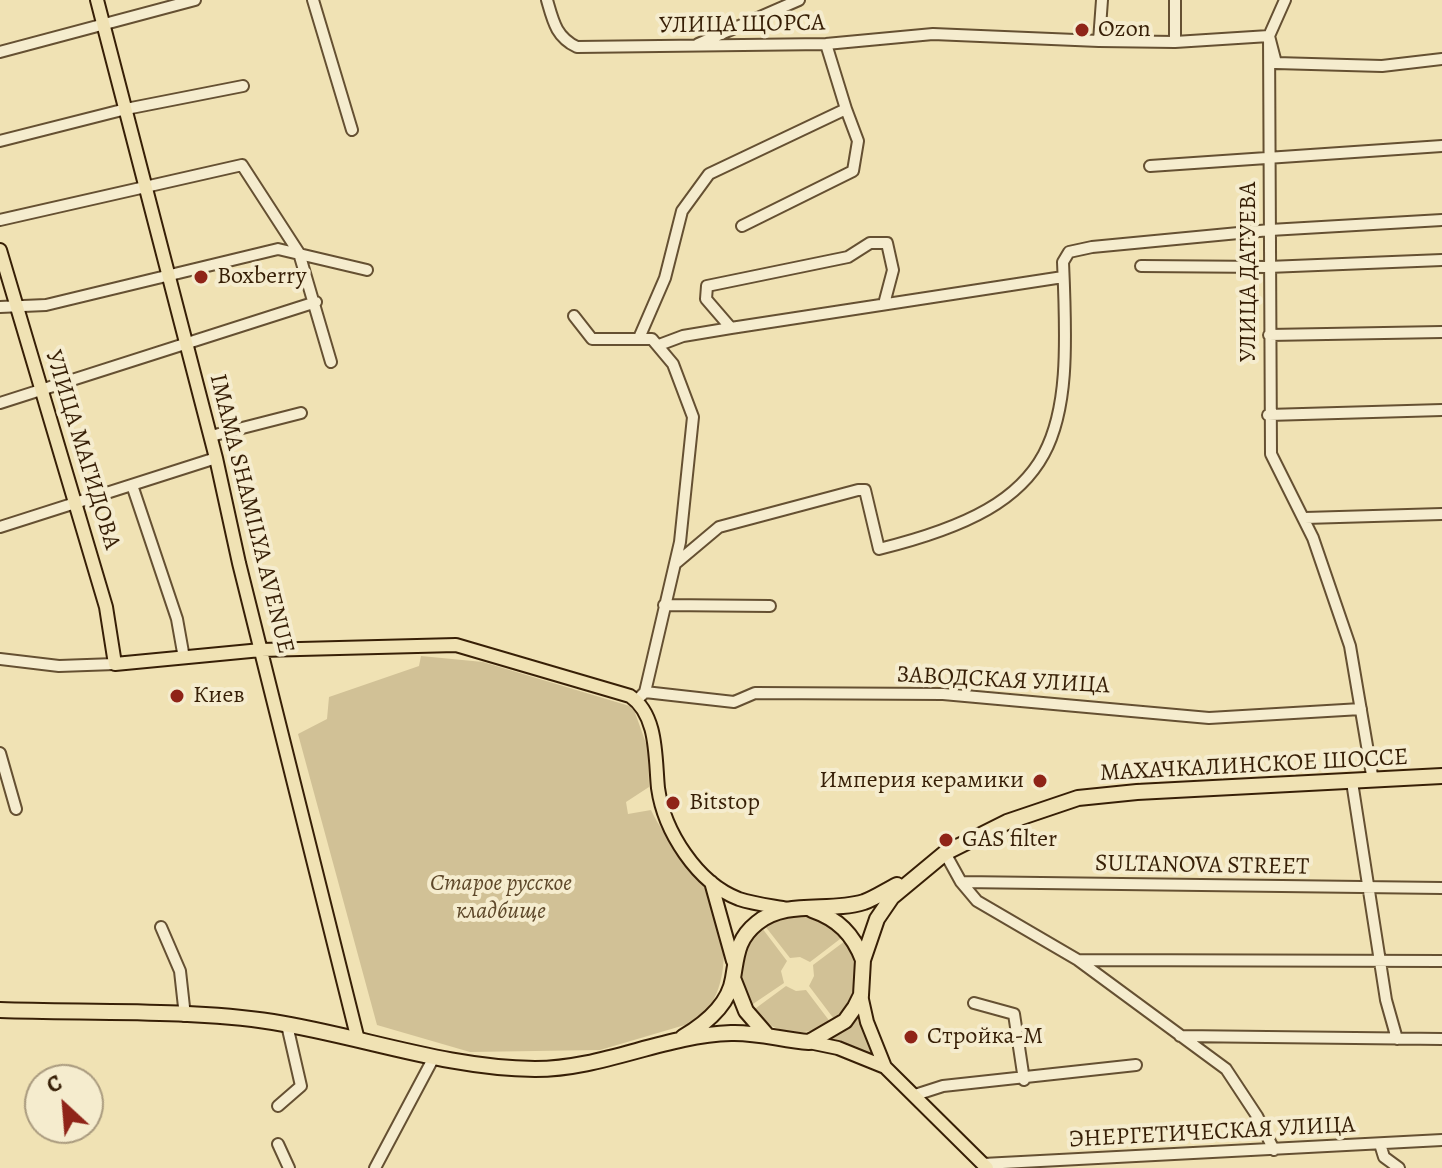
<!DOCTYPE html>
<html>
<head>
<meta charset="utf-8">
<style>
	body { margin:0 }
	#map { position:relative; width:1442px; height:1168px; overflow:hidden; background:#f0e2b4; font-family:Alegreya,serif }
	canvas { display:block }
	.north { position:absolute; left:24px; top:1064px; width:80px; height:80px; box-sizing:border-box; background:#f5ecce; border:2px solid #a99a7e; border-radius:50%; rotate:334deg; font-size:22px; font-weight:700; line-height:32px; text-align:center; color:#371f06 }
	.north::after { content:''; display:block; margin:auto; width:28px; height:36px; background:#8f2418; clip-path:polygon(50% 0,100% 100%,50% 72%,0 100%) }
</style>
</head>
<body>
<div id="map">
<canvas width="1442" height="1168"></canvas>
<div class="north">С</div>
</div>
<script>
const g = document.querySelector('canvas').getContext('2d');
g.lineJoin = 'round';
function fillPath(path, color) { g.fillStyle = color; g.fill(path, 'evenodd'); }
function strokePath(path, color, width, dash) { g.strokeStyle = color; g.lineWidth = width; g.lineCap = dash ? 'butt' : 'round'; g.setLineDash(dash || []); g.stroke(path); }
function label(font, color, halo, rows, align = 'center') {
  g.font = font + ' Alegreya,serif'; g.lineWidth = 8; g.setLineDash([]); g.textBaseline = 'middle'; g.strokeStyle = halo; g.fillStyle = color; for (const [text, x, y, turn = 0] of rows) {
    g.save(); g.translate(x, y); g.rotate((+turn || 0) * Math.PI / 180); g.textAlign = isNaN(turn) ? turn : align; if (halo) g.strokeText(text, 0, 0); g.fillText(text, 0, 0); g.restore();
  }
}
fillPath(new Path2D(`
	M421 656 483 662 633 707 648 749 649 787 626 802 628 814 651 810C666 842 694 866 710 897 730 934 731 995 695 1022L600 1050 470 1052 377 1025 298 734 327 719 329 697 419 666Z
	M806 915 827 922 844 936 810 962 800 957 790 958 765 926 785 917Z
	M762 928 787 961 781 971 784 983 750 1006C734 979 739 950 762 928Z
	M845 941C862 968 858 997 834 1019L809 986 814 976 813 965Z
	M786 986 796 991 806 990 831 1023C802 1039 774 1034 752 1011Z
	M860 1008 875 1053 873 1057 852 1047 823 1041 844 1029Z`), '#d1c196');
const minor = new Path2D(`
	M313 0 352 130
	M547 0C553 21 556 37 577 47L826 44 933 34 1099 41 1175 42 1269 36 1276 63 1382 66 1442 59
	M1175 0V42
	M1285 0 1269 36 1271 454 1313 538 1350 646 1373 781
	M1099 41 1102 0
	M698 44 799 0
	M826 44 846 109
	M0 52 195 0
	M0 141 126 109 243 86
	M1150 166 1442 146
	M0 220 242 165 299 253 331 362
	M1141 266 1268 267 1442 260
	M0 307 46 305 278 249 367 270
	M574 316 592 339H652L673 364 693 417 680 542 645 692 641 696
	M731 328 706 299 707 286 848 257 870 243H887L893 270 884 304
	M1269 335 1442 332
	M639 338 665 278 682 211 709 174 846 109 858 141 853 171 742 226
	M659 345 683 336 731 328 1063 277
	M0 403 316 302
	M1268 415 1442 410
	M211 436 301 413
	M132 485 177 619 184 658
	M1305 518 1442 514
	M0 527 216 458
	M675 564 719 527 858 490H865L879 549C1065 503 1071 438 1063 262L1069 252 1092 247 1270 230 1442 220
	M664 605 770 606
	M0 659 59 666 115 664
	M645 692 734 702 755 693 943 694 1209 718 1361 709
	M0 753 16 809
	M1352 782 1386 1000 1397 1039
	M945 853 961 882 977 901 1078 960 1226 1069 1257 1116 1274 1150
	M961 882 1442 888
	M161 927 180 971 185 1016
	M1078 960 1442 961
	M974 1003 1014 1014 1024 1080
	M1180 1036 1442 1039
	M915 1095 943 1086 1136 1065
	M278 1106 301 1086 287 1025
	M278 1144 289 1168
	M1380 1144 1384 1157 1399 1168
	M983 1164 1442 1140
	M375 1168 434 1057`);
const major = new Path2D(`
	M97 0 216 458 239 563 358 1040
	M0 250 106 607 115 664 261 650 456 645 630 696C658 715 655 758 658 788 664 831 697 883 739 899 754 904 772 906 788 909
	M711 882 733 961
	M861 995 867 1022 885 1067
	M809 1042 838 1048 885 1067 987 1168`);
const highway = new Path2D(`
	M812 910C838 919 853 934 863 960
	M733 978 746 1011 766 1034
	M0 1010C86 1013 189 1009 273 1022 361 1036 445 1068 535 1069 603 1069 664 1035 731 1033 758 1032 782 1040 809 1042L845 1021 855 1007 861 995 863 960 877 919 892 897 945 853 1007 822 1078 798 1137 792 1442 776
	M683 1037C705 1024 729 1005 733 978 737 955 737 939 757 923 786 899 829 913 864 902 875 898 887 890 897 885`);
strokePath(minor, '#655032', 14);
strokePath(major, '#371f06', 16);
strokePath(highway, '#371f06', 18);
strokePath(minor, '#f5ecce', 10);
strokePath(major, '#f0e2b4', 12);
strokePath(highway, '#f0e2b4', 14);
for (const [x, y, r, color] of [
	[1082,30,8,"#8f2418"],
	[201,277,8,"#8f2418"],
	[177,696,8,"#8f2418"],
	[1040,781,8,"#8f2418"],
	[673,803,8,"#8f2418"],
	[946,840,8,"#8f2418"],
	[911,1037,8,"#8f2418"]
]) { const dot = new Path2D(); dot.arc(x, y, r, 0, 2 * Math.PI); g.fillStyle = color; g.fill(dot); strokePath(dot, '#f5ecce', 3); }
label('24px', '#371f06', '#f5ecce', [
	["УЛИЦА ЩОРСА",742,25,-1],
	["УЛИЦА ДАТУЕВА",1249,272,-90],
	["УЛИЦА МАГИДОВА",82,450,73],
	["IMAMA SHAMILYA AVENUE",251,514,76],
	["ЗАВОДСКАЯ УЛИЦА",1003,681,3],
	["МАХАЧКАЛИНСКОЕ ШОССЕ",1254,766,-3],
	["SULTANOVA STREET",1202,866,1],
	["ЭНЕРГЕТИЧЕСКАЯ УЛИЦА",1212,1133,-3]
]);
label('24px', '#371f06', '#f5ecce', [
	["Ozon",1098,30],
	["Boxberry",217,277],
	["Киев",193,696],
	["Империя керамики",1024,781,"right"],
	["Bitstop",689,803],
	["GAS filter",962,840],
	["Стройка-М",927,1037]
], 'left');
label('italic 24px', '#5e482a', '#f5ecce', [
	["Старое русское",501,884],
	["кладбище",501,912]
]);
</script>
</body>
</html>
